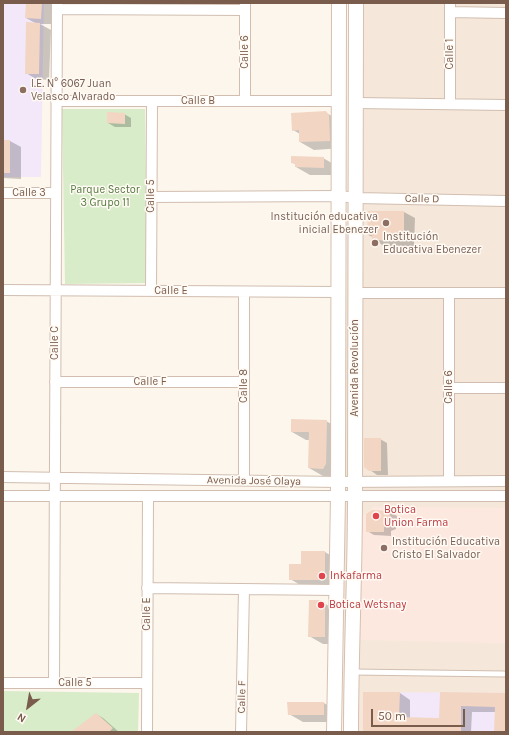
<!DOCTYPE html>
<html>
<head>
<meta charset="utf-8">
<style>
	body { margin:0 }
	#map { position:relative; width:509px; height:735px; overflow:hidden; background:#fdf6ec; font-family:Karla,sans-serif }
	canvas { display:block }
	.frame { position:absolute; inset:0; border:4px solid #7a5c4d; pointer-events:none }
	.north { position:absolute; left:8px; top:687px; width:40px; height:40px; -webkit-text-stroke:3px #fffaf3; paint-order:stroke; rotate:211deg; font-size:11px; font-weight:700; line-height:16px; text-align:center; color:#7a5c4d }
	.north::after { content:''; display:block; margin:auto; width:14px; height:18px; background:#7a5c4d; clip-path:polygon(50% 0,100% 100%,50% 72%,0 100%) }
	.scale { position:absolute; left:371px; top:709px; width:94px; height:18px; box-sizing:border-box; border:2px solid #7a5c4d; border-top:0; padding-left:5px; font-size:12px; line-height:14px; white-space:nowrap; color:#7a5c4d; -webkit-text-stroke:3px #fffaf3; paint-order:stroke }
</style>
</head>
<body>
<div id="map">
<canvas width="509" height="735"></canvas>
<div class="frame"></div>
<div class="north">N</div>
<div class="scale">50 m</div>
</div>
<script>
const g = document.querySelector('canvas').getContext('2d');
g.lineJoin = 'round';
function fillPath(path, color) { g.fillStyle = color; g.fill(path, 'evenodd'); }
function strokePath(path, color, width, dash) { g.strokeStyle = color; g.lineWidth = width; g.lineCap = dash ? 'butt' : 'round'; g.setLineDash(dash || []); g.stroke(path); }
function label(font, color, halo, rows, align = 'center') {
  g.font = font + ' Karla,sans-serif'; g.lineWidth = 3; g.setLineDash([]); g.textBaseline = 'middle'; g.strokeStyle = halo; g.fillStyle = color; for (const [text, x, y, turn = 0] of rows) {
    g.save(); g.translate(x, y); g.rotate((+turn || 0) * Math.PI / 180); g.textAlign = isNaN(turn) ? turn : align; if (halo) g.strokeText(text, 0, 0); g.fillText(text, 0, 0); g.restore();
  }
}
fillPath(new Path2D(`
	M349 3H506V732H343Z`), '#f5e8da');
fillPath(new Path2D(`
	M373 507 506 508V643L360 640 362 517Z`), '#fde8e0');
fillPath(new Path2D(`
	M3 3H44L41 177H3Z
	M363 692 506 693V732H363Z`), '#f3e8fa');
fillPath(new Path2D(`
	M62 109H145L147 283 65 284Z
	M3 691 139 693 138 732H3Z`), '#d8ecc9');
fillPath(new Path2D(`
	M27 3H52L51 24H40L51 30 49 80 36 79 26 73 37 24 26 18Z
	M325 112 340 121 343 148 314 150 300 142V134L293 130Z
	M124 114 131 118V127H115L108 123Z
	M3 141H10L21 147V179L3 178Z
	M323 158 337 166V175H310L296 167V165L292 162Z
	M369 212H404L415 218 414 246H384L373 239V237L368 235Z
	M326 421 340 429 337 476H323L309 468 310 440H306L292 432Z
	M380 439 387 443 388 475H377L370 470Z
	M390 512 397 516 396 529 391 531V536L374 535 367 531Z
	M325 552 338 560 335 587H304L290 579Z
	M321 601 335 610 338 644H323L309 636Z
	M400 693 410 700V719H440L441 693 506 694V732H495L496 712H472L471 732H363Z
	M324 703 337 711 338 722H303L289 714Z
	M96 714 103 718 119 732H73Z`), '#0003');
fillPath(new Path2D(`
	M26 3H42L41 19 25 18Z
	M26 22 40 23 39 74H25Z
	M326 111 329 115 330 141 299 142V130L292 131 291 113Z
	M107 112 125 113V124L107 123Z
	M3 140H10V173H3Z
	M291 156 324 157V168L295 167V164L291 163Z
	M368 211H404V241L372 240V235H367Z
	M291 419 327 420 326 464 323 469 308 468 309 432H291Z
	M364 438H381V471H369L364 467Z
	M372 510 390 511 389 525 384 527V532H366V514Z
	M301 551H325V576L321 580H289V564H301Z
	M309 600H321L325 607V637H308Z
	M363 692H400L399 717 439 718 440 692 506 693V732H494L495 707 461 706V732H363Z
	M287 702H324V715H288Z
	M96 713 113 728 109 732H71Z`), '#f3d5c3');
const lane = new Path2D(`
	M353 672 504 674`);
const street = new Path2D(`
	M450 3V104
	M57 9 245 10
	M450 12 506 13
	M56 101H339
	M245 101V3
	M356 103 506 105
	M3 193H56
	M151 197 339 196 357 198 506 201
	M3 290 338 292
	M151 291 152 101
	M356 293H506
	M55 382H244
	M449 388H506
	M3 477 338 482 506 481
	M244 481V292
	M449 481V293
	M3 496H506
	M147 588 336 590
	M3 683H147
	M54 683 57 3
	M147 732 148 496
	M241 732 244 589`);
const secondary = new Path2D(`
	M334 732 338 496 339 3
	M351 732C351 654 355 576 355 498 356 333 356 168 356 3`);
strokePath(lane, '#d1beb0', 7);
strokePath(street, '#d1beb0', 12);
strokePath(secondary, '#d6c0b0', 16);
strokePath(lane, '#fff', 5);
strokePath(street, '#fff', 10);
strokePath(secondary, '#fff', 14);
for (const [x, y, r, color] of [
	[23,90,4,"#8d6e63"],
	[386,223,4,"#8d6e63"],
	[375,243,4,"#8d6e63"],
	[376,516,4,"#e0444e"],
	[384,548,4,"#8d6e63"],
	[322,576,4,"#e0444e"],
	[321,605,4,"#e0444e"]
]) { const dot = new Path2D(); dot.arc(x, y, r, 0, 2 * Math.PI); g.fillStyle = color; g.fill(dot); strokePath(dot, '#fffaf3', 1.5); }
label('11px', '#7a5c4d', '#fffaf3', [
	["Calle 6",245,52,-90],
	["Calle 1",450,54,-90],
	["Calle B",198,101],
	["Calle 3",29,193],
	["Calle 5",151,196,-90],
	["Calle D",422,199,1],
	["Calle E",171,291],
	["Calle C",55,343,-90],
	["Avenida Revolución",355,368,-90],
	["Calle F",150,382],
	["Calle 8",244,386,-90],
	["Calle 6",449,387,-90],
	["Avenida José Olaya",254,481,1],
	["Calle E",147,614,-90],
	["Calle 5",75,683],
	["Calle F",242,697,-89]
]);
label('11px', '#785e54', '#fffaf3', [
	["I.E. N° 6067 Juan",31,84],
	["Velasco Alvarado",31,97],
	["Institución educativa",378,217,"right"],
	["inicial Ebenezer",378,230,"right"],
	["Institución",383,237],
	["Educativa Ebenezer",383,250],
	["Institución Educativa",392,542],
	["Cristo El Salvador",392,555]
], 'left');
label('11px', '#537a41', '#fffaf3', [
	["Parque Sector",105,190],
	["3 Grupo 11",105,203]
]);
label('11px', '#be3a42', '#fffaf3', [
	["Botica",384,510],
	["Union Farma",384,523],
	["Inkafarma",330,576],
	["Botica Wetsnay",329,605]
], 'left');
</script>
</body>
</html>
